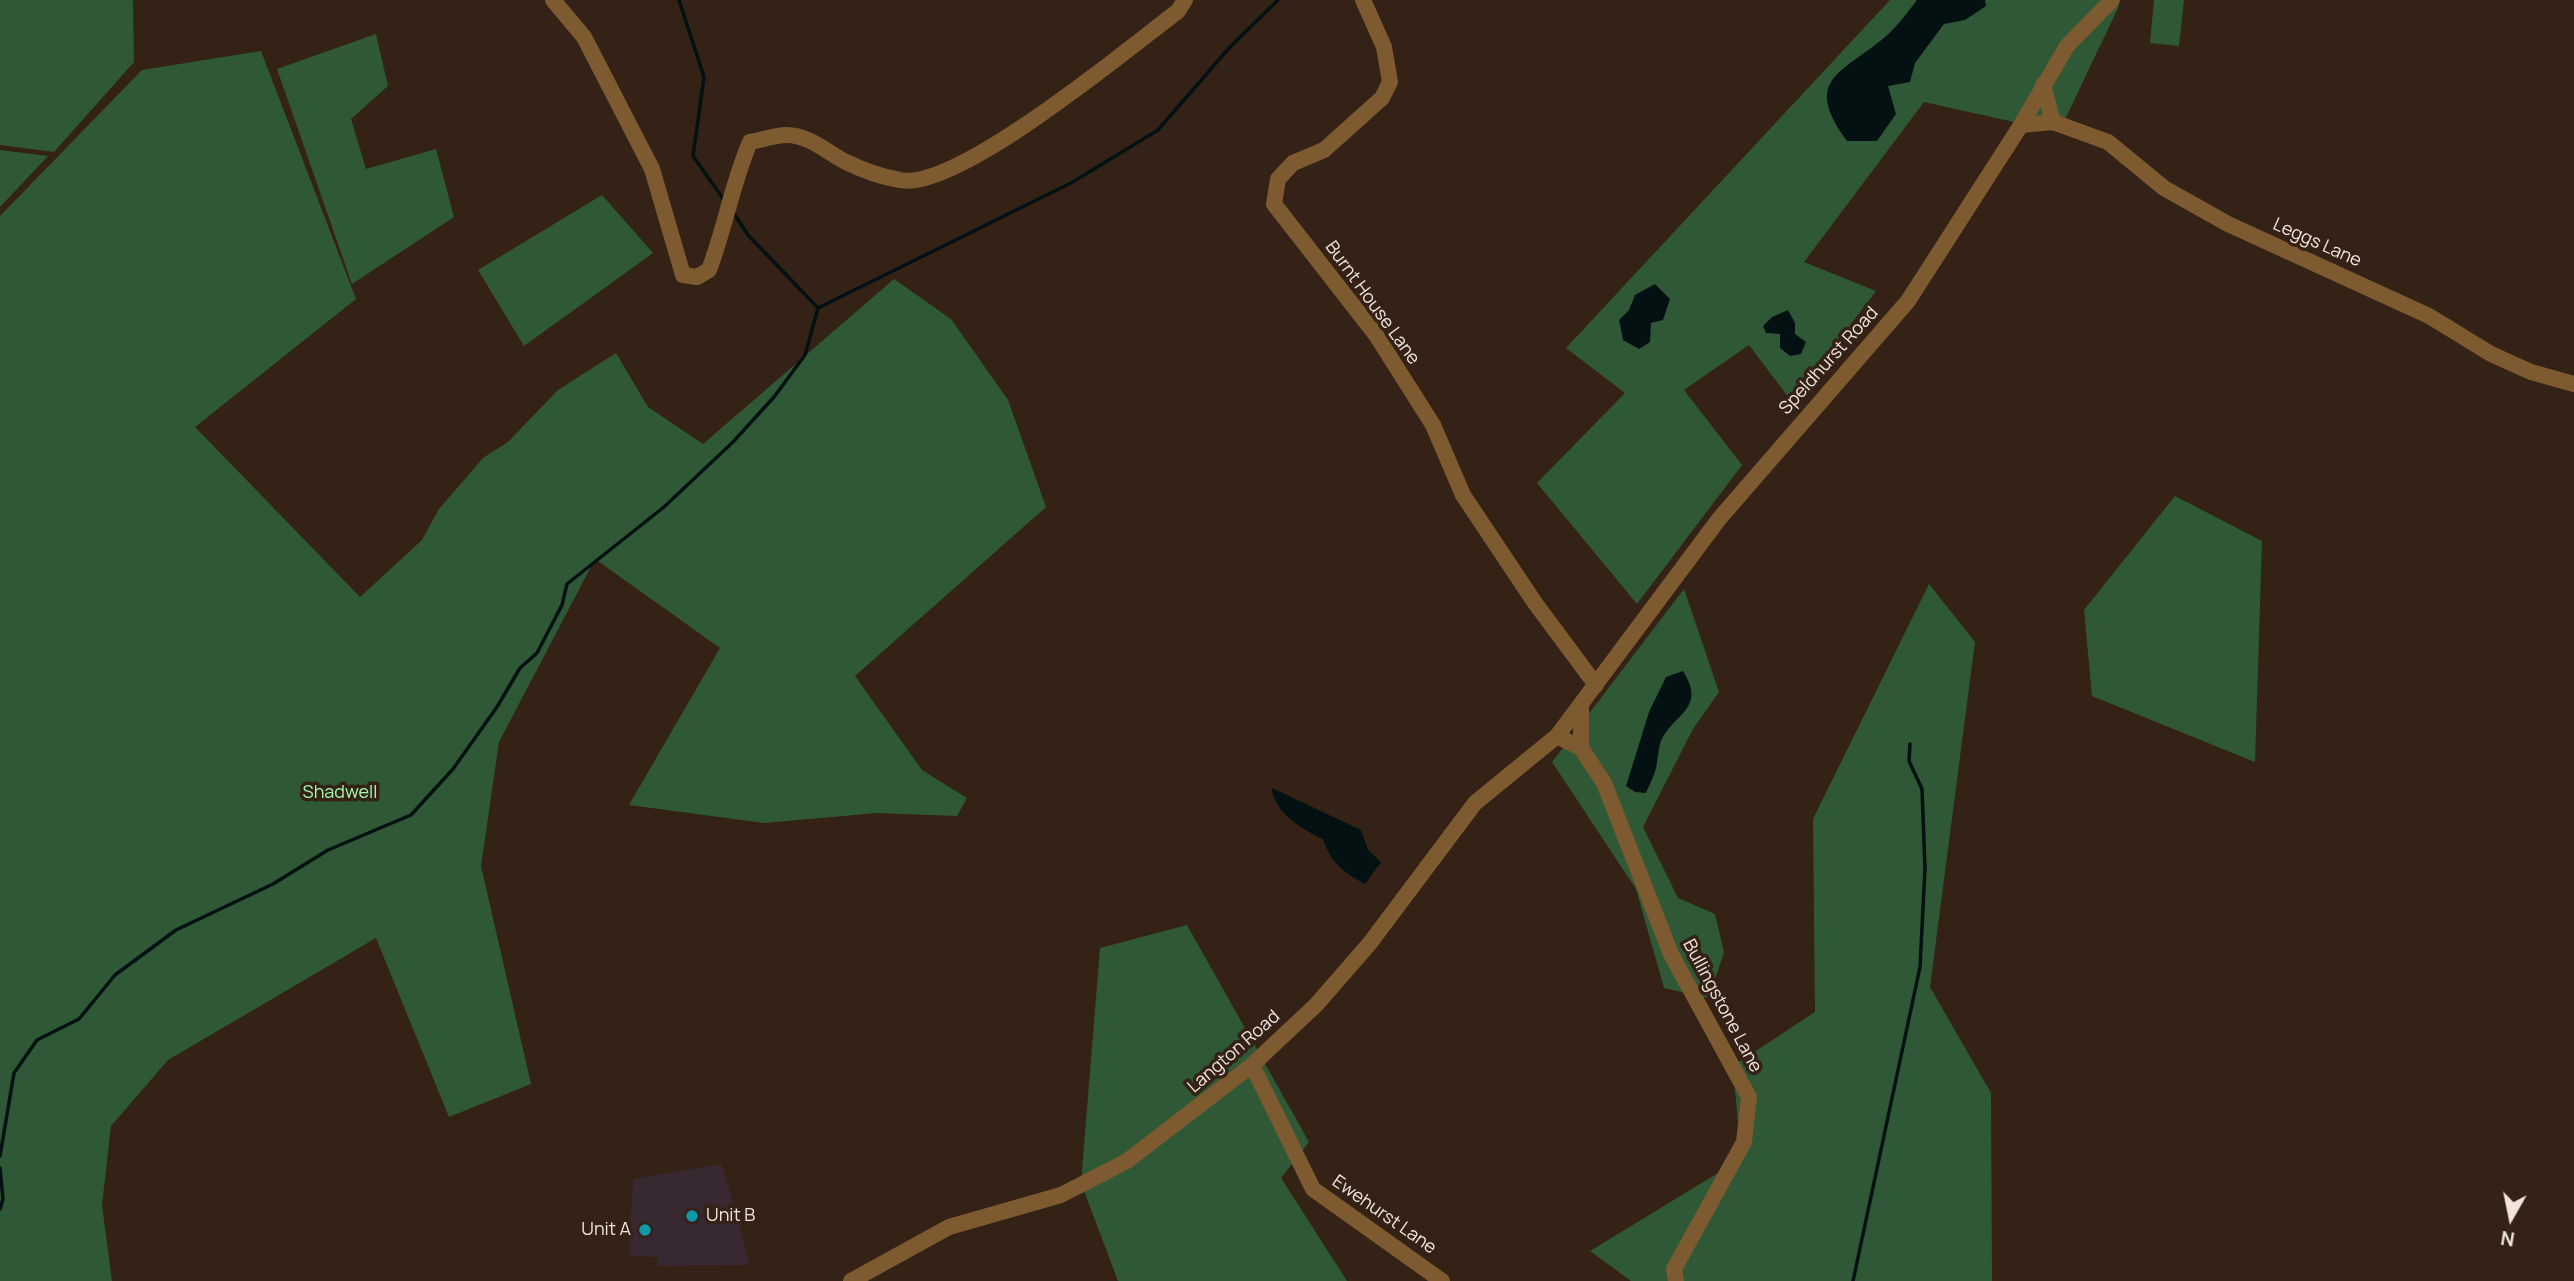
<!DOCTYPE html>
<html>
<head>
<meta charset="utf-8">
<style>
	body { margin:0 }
	#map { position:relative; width:2574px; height:1281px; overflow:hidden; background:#332215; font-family:Manrope,sans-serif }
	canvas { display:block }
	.north { position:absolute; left:2476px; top:1183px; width:70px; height:70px; -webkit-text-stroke:5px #332215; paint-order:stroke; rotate:189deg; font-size:19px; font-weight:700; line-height:28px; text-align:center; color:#f0e4dc }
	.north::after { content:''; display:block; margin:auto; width:24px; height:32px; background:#f0e4dc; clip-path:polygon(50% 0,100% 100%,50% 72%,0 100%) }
</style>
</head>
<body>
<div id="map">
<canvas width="2574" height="1281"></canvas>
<div class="north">N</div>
</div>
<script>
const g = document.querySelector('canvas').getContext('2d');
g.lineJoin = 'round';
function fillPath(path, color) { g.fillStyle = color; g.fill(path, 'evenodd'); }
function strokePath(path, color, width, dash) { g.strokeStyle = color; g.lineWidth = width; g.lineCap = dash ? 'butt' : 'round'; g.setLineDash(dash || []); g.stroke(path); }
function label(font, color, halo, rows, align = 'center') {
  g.font = font + ' Manrope,sans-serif'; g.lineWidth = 7; g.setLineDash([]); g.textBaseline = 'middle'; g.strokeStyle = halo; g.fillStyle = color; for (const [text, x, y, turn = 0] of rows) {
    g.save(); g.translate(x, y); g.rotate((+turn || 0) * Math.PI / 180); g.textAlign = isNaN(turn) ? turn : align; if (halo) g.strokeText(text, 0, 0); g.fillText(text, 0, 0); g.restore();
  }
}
fillPath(new Path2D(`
	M721 1164 737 1213 749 1265 657 1266V1257L629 1256 633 1179Z`), '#382832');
fillPath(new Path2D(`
	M0 0H133L134 62 54 152 0 145Z
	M1890 0H2112L2119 6 2059 132 1924 102 1804 262 1876 291 1792 402 1749 345 1684 390 1742 465 1637 604 1537 483 1625 393 1566 348Z
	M2154 0H2184L2179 46 2150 43Z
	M376 34 388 86 351 119 366 169 436 149 454 217 352 284 277 69Z
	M261 51 356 299 195 427 360 597 422 540 439 509 483 458 508 442 558 390 616 353 648 407 703 444 894 279 951 319 1008 400 1046 507 855 676 922 770 967 798 957 816 877 813 764 823 629 805 720 648 595 559 499 742 481 866 531 1084 449 1117 376 938 168 1060 111 1126 102 1205 112 1281H0V216L142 70Z
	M0 150 48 156 0 207Z
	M602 195 653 253 524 346 478 270Z
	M2175 496 2262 541 2255 762 2092 696 2084 610Z
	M1929 584 1975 642 1930 987 1991 1093 1992 1281H1631L1590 1251 1741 1159 1733 1066 1815 1012 1813 819Z
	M1684 589 1719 692 1693 729 1643 827 1678 898 1715 914 1724 952 1709 998 1664 988 1636 889 1552 762Z
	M1187 925 1309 1142 1281 1178 1347 1281H1118L1081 1183 1100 948Z`), '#2f5936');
fillPath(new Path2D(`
	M1917 0H1985L1986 6 1965 20 1944 24 1915 63 1910 82 1888 86 1896 114 1877 141H1847C1802 79 1841 74 1885 37 1897 27 1907 13 1917 0Z
	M1655 284 1670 299 1663 320 1651 323 1650 342 1639 349 1623 340 1619 320 1629 310 1635 295Z
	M1788 310 1795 323V334L1806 342 1801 354 1790 356 1780 348V334L1766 333 1763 326 1772 317Z
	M1683 671C1707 709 1674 713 1661 741 1658 749 1658 760 1656 768 1654 777 1649 785 1646 793L1635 792 1626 786 1649 712 1666 677Z
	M1272 788 1361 830 1368 850 1381 862 1365 884C1344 873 1330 862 1323 839 1303 830 1273 812 1272 788Z`), '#041113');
strokePath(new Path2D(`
	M679 0 704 77 693 156 724 200
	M733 212 748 235 818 308 1071 183 1158 130 1229 48 1278 0
	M0 1156 14 1073 37 1040 79 1019 115 975 176 930 273 884 328 850 411 815 453 769 497 707 520 668 537 653 562 605 567 584 664 507 733 442 774 397 805 355 818 308
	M0 1168 3 1199 0 1209
	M1853 1281 1920 967 1925 869 1922 789 1909 761 1910 744`), '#041113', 3.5);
strokePath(new Path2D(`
	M553 0 584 37 652 169 683 275 697 277 709 270C725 228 732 184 750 142 762 140 775 135 787 135 808 135 827 152 844 161 860 169 882 177 900 180 956 192 1129 48 1178 11L1185 0
	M1363 0 1384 47 1390 82 1382 98 1324 150 1293 163 1278 179 1274 204 1376 335 1433 425 1463 495 1535 603 1596 685
	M2043 85 2053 122
	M2021 125 2053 122 2108 142 2164 188 2228 224 2429 316 2491 354 2531 372 2574 384
	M1581 706V748
	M1557 736 1581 748 1604 783 1671 954 1749 1097 1744 1142 1674 1269 1676 1281
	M1252 1065 1313 1189 1442 1281
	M851 1281 949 1227 1061 1195 1127 1161 1252 1065 1316 1005 1370 943 1475 803 1557 736 1719 519 1908 301 2021 125 2067 46 2112 0`), '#7d5a30', 16);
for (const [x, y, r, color] of [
	[692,1216,7,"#0f9aa8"],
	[645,1230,7,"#0f9aa8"]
]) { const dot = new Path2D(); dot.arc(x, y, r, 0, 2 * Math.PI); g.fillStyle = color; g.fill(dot); strokePath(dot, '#332215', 2.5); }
label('18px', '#f0e4dc', '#332215', [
	["Leggs Lane",2317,243,24],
	["Burnt House Lane",1372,303,54],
	["Speldhurst Road",1829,361,-48],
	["Bullingstone Lane",1722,1006,62],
	["Langton Road",1234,1052,-41],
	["Ewehurst Lane",1384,1215,35]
]);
label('18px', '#a1f9ae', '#332215', [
	["Shadwell",340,793]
]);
label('18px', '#f0e4dc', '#332215', [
	["Unit B",706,1216],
	["Unit A",631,1230,"right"]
], 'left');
</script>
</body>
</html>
